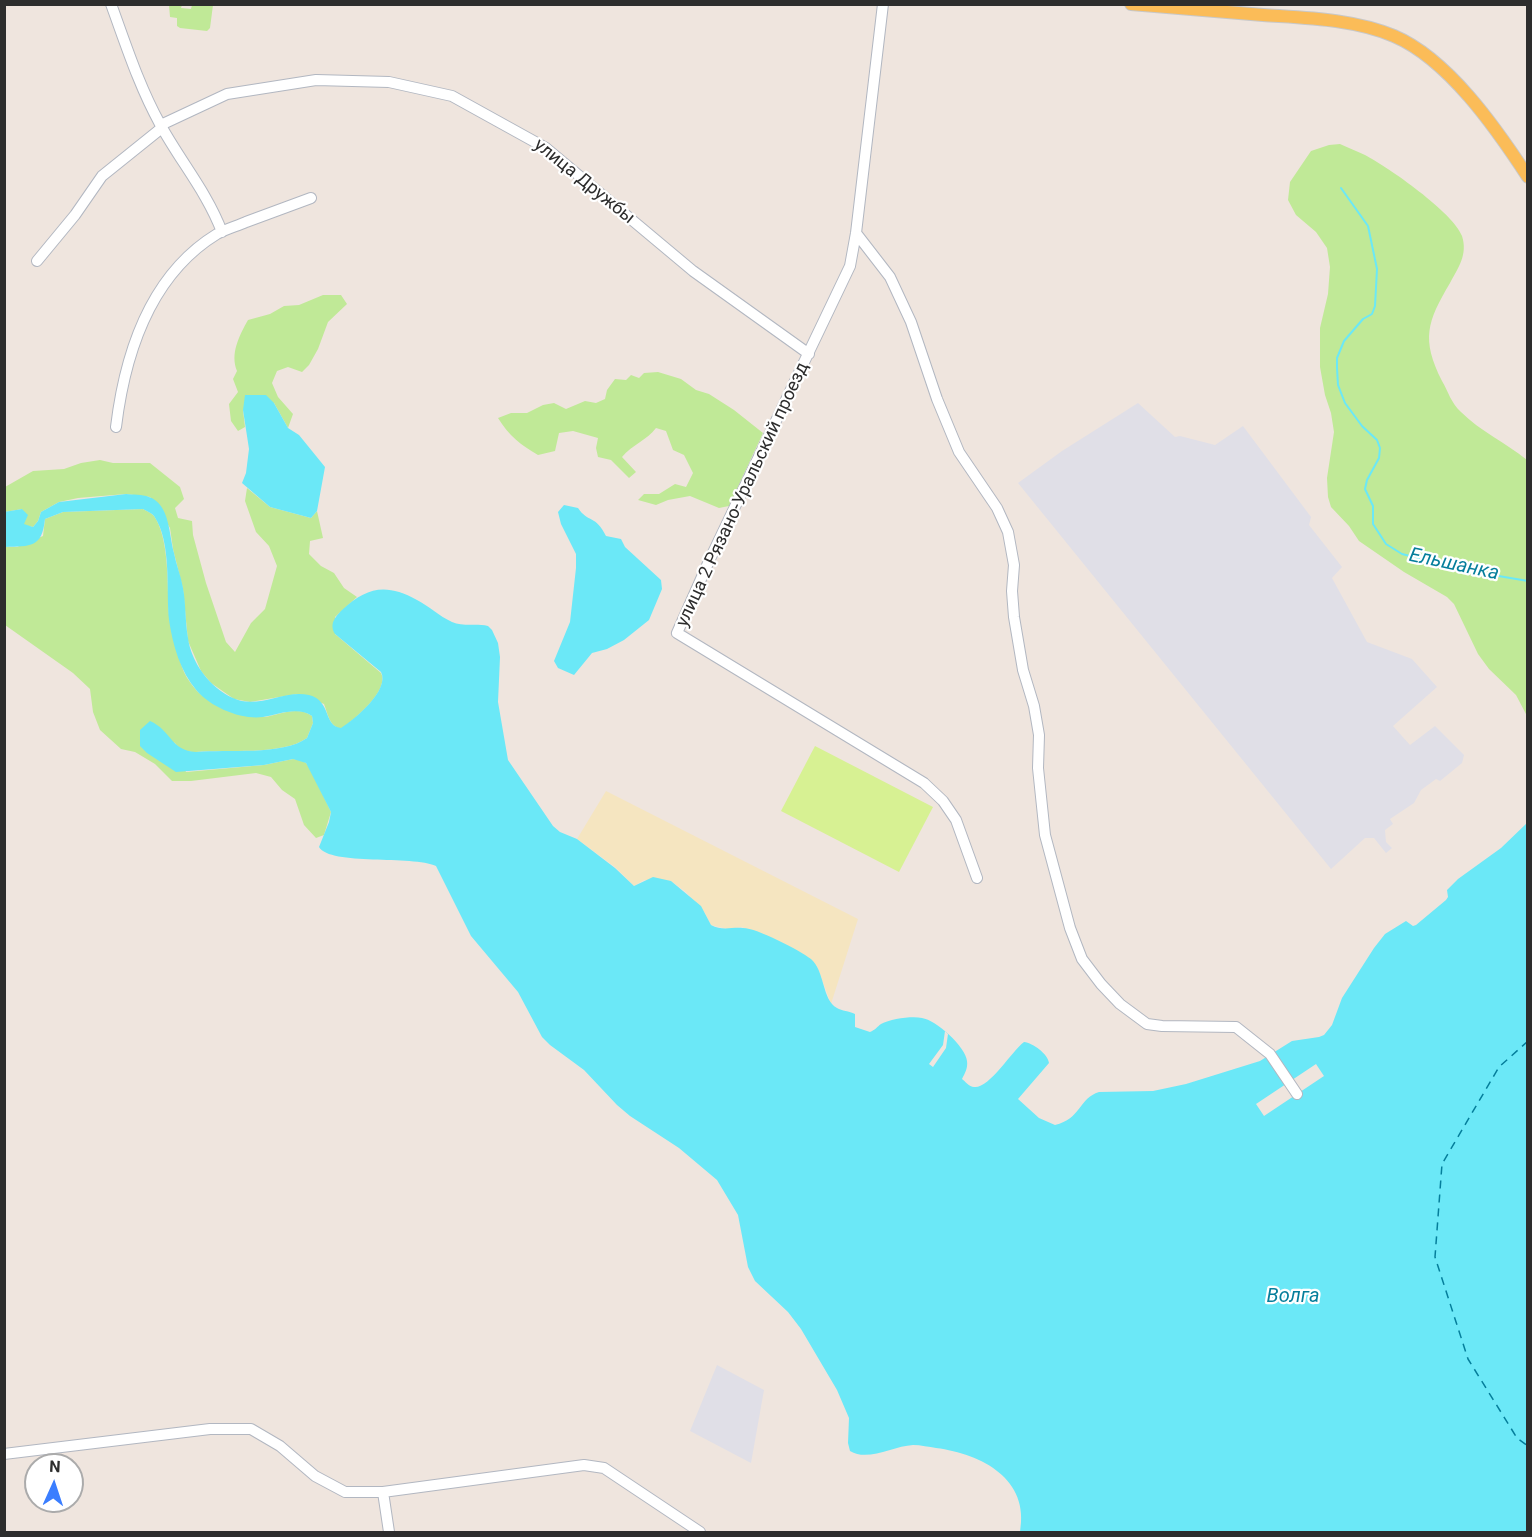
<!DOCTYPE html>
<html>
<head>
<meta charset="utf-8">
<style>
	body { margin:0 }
	#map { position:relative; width:1532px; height:1537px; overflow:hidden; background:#efe5de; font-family:Roboto,sans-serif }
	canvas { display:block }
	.frame { position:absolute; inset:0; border:6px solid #2d2d2d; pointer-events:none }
	.north { position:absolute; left:24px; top:1453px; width:60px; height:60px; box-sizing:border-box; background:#fff; border:2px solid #ababab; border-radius:50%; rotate:3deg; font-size:16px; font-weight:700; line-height:24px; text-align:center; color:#2d2d2d }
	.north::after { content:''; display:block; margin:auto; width:21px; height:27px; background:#3b7eff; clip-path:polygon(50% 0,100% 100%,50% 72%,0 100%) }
</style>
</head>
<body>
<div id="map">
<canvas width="1532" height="1537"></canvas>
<div class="frame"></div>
<div class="north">N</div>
</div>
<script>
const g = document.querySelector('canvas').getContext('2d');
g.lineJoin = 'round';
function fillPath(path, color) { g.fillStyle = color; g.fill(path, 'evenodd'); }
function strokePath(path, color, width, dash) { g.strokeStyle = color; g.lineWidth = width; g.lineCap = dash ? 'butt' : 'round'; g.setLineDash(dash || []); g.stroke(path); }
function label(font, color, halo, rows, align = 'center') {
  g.font = font + ' Roboto,sans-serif'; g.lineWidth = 4.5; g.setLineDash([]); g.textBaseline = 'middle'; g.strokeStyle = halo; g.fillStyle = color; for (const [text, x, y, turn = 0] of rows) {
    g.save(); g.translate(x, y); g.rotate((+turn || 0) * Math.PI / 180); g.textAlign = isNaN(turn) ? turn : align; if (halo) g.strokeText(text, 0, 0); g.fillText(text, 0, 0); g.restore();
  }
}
fillPath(new Path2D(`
	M1138 403 1175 437 1180 436 1215 445 1243 426 1311 517 1309 525 1342 567 1332 578 1367 642 1412 659 1437 687 1393 726 1410 745 1435 726 1464 755 1462 763 1440 781 1436 779 1421 790 1414 803 1390 819 1393 824 1385 830 1386 842 1392 848 1386 853 1374 838H1365L1331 869 1018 483 1062 451Z
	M717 1365 764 1390 751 1463 690 1431Z`), '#e0dfe7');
fillPath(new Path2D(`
	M169 5H182L181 8 191 9 192 5H213L210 28 207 31 180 28 177 26V18L170 17Z
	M1340 144C1348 148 1357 151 1365 155 1388 167 1454 213 1462 236 1468 255 1458 268 1450 283 1427 322 1421 339 1442 381 1448 391 1451 403 1461 412 1480 431 1506 443 1527 460V716L1516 695 1489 669 1478 654 1454 604 1447 597 1404 572 1359 541 1349 526 1331 507 1328 497 1327 478 1334 432 1331 413 1325 395 1320 367V328L1328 294 1330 267 1327 248 1316 232 1296 215 1288 200 1290 182 1311 151 1329 145Z
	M323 295H341L347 304 328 322 318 349 309 365 302 372 288 367 277 371 272 383 278 397 293 414 288 428 274 403 243 410 245 427 238 431 231 421 229 404 238 392 233 379 237 371C230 354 239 336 248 320L270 314 284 306 299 305Z
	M658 372 681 379 696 390 709 394 734 410 763 433 729 506 719 508 690 496 668 500 656 505 638 500 644 494H659L675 484 686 487 693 473 684 455 673 450 666 431 656 428C647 440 632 445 622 457L636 472 629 478 611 460 598 457 596 448 598 438 573 431 559 433 555 451 538 455C521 445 509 436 498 418L511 413H527L543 405 554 403 566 409 585 401 596 403 605 399 607 390 615 379 626 380 631 375 639 378 644 373Z
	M100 460 113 463H150L180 487 184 499 175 508 178 518 192 521 193 535 206 583 226 642 235 652 251 623 265 609 277 566 269 546 256 532 245 501 247 488 270 507 311 518 317 511 323 538 310 541 309 554 321 566 334 573 344 588 357 597 335 617V634L381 673C390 690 355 719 341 729 329 726 328 714 324 704L297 694 250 702 234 699 211 683 201 671 188 641 183 589 173 549 170 528 150 497 126 494 78 498 59 502 41 512 38 521 33 527 24 525 22 509 5 512V487L33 471 64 469 81 463Z
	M143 509C146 511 152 513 154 516 170 539 167 588 169 615 170 628 179 659 184 672 187 679 193 686 197 691 207 702 249 718 264 717 280 715 297 705 312 716L313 723 307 738C282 756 227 749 196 752 186 752 180 750 174 742L186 772 264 765 293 759 301 760 306 763 311 770 331 812 324 835 316 838 304 825 295 799 282 790 271 777 256 773 191 781H172L155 764 135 752 121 749 100 730 93 712 90 689 73 673 5 625V547H17L43 536 45 519 63 512Z`), '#c0e997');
fillPath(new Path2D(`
	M606 791 858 919 831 1004 817 966 742 927 728 929 711 925 705 913 686 892 671 881 644 880 634 886 615 867 577 839Z`), '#f5e5c0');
fillPath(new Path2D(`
	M815 746 933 807 899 872 781 811Z`), '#d7f193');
fillPath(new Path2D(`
	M245 395H266L274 403 288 428 299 435 325 467 317 511 311 518 270 507 242 483 246 473 249 449 243 410Z
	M126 494C133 495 142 494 149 497 170 504 169 535 174 553 176 564 181 576 183 588 186 604 185 622 188 638 191 662 210 688 233 698 258 710 284 689 309 695 332 701 323 726 341 728 355 719 390 690 381 672L335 634C329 624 335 617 342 610 367 587 386 583 417 600 429 606 439 616 452 622 463 627 477 623 488 626L492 630 498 643 500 657 498 702 508 760 553 826 560 832 577 839 615 868 634 886 653 877 671 881 701 906 711 925C722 931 731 927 743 928 757 928 799 950 811 959 825 971 822 1000 837 1008 842 1011 849 1011 855 1014V1027L870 1032C875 1030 877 1027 881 1024 891 1019 911 1016 922 1018 936 1020 966 1047 967 1061 968 1068 965 1073 962 1079 965 1081 969 1087 974 1087 989 1089 1011 1052 1024 1042 1033 1043 1048 1054 1049 1063L1018 1099 1039 1118 1055 1125C1081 1119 1079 1098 1099 1092L1153 1091 1186 1084 1260 1061 1292 1041 1319 1037 1324 1035 1332 1025 1342 998 1374 948 1385 934 1406 921 1413 926 1416 925 1446 900 1448 897 1447 890 1458 879 1501 848 1527 823V1532H1020C1030 1479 982 1454 936 1448 929 1447 921 1445 913 1445 893 1446 868 1462 850 1451L848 1443 849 1418 837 1390 801 1329 788 1312 755 1281 748 1267 738 1215 717 1180 679 1148 630 1116 617 1105 584 1070 550 1045 542 1037 518 992 471 936 436 866C413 855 330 866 319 847L329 822 331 812 306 763 293 759 264 765 176 772 147 753 140 746V730L150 721C171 730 171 751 196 752 227 749 282 756 307 738L313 723 312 716C298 706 279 714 263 717 242 720 212 708 197 691 180 671 173 646 169 620 166 591 172 542 154 516 152 513 146 511 143 509L63 512 45 519C42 548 31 546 5 547L4 512 22 509 28 515 24 524 33 527 38 521 41 512 59 502Z
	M564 505 578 508C588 523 596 515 606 536L621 539 625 547 661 580 662 589 649 620 624 640 607 649 592 653 574 675 558 668 554 661 570 622 576 568V554L561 524 558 512Z`), '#6be8f7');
fillPath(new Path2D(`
	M945 1031 948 1034 946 1048 933 1067 929 1064 943 1045Z
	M1316 1064 1324 1076 1264 1116 1256 1104Z`), '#efe5de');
strokePath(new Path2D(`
	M1341 188 1368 226 1377 269 1375 306 1372 314 1363 319 1344 341 1337 358V368L1338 385 1345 403 1362 426 1377 440 1380 448 1379 458 1367 480 1365 489 1373 506V524L1386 544 1402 554 1469 571 1528 581`), '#6be8f7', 2);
strokePath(new Path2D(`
	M1528 1041 1499 1067 1442 1164 1435 1257 1468 1359 1517 1438 1528 1446`), '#057e9b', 1.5, [8, 6]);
const minor = new Path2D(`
	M111 4C126 45 139 86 160 124 180 161 207 192 222 232
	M883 4 856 233 850 266 709 561 677 633 924 783 943 801 956 820 977 878
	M856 233 890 277 911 322 937 399 959 452 997 508 1008 532 1014 565 1012 591 1014 617 1023 670 1034 706 1039 735 1038 768 1045 835 1070 928 1082 959 1101 984 1120 1004 1147 1024 1162 1026 1236 1027 1270 1054 1297 1094
	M37 261 75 215 102 176 158 131 165 123 227 94 316 80 389 82 452 96 546 148 693 271 809 354
	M116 427C125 353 150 275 217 234 226 229 237 226 246 222 268 214 289 206 311 198
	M4 1454 210 1429H251L280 1446 315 1476 345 1492H383L584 1465 604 1468 700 1532
	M383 1492 389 1532`);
const major = new Path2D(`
	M1131 4C1175 8 1219 11 1263 15 1306 18 1354 19 1394 36 1448 59 1496 128 1528 177`);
strokePath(minor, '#b2b7c1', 12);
strokePath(major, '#c8c8c8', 14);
strokePath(minor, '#fff', 10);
strokePath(major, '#fbbc58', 12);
label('18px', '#2d2d2d', '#fff', [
	["улица Дружбы",584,182,39],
	["улица 2 Рязано-Уральский проезд",743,495,-65]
]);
label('italic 20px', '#057e9b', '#fff', [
	["Ельшанка",1454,565,12],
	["Волга",1293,1297]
]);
</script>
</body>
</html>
